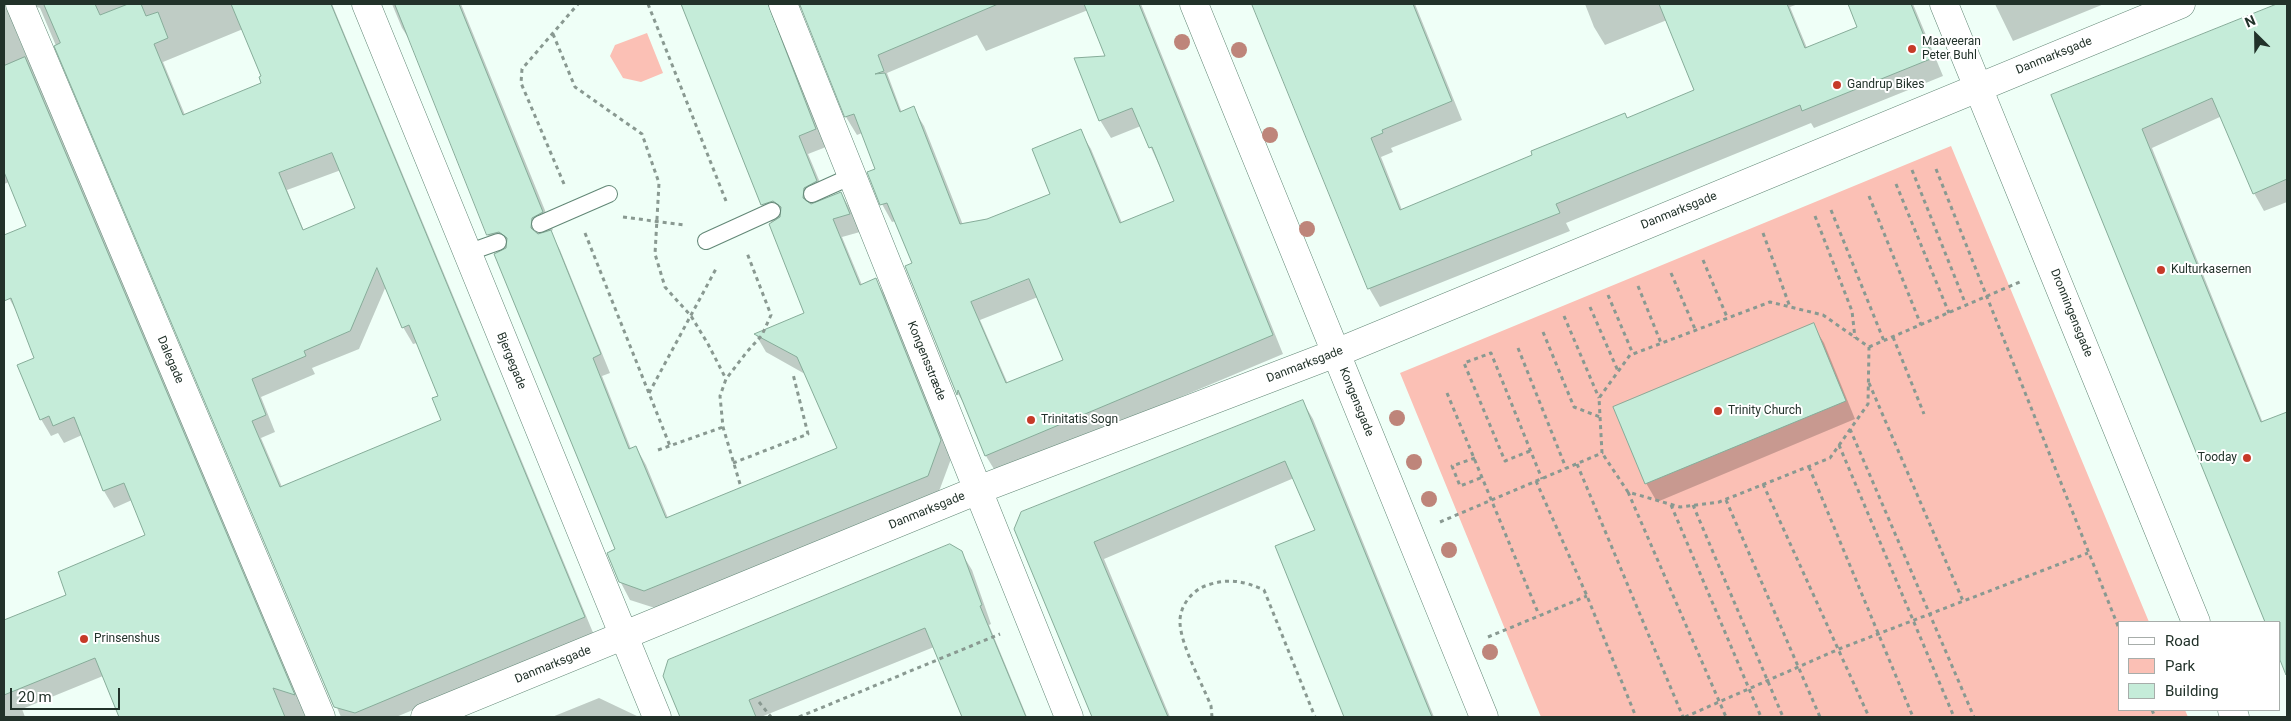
<!DOCTYPE html>
<html>
<head>
<meta charset="utf-8">
<style>
	body { margin:0 }
	#map { position:relative; width:2291px; height:721px; overflow:hidden; background:#effff7; font-family:Roboto,sans-serif }
	canvas { display:block }
	.frame { position:absolute; inset:0; border:5px solid #22322a; pointer-events:none }
	.legend { position:absolute; left:2118px; top:621px; width:162px; height:90px; box-sizing:border-box; background:#fff; border:1px solid #a7adaa; margin:0; padding:6px 9px; list-style:none; font-size:15px; color:#22322a }
	.legend li { display:flex; align-items:center; gap:10px; height:25px }
	.legend b { width:25px; border:1px solid #a7adaa }
	.north { position:absolute; left:2231px; top:10px; width:50px; height:50px; -webkit-text-stroke:4px #fff; paint-order:stroke; rotate:337deg; font-size:14px; font-weight:700; line-height:20px; text-align:center; color:#22322a }
	.north::after { content:''; display:block; margin:auto; width:18px; height:22px; background:#22322a; clip-path:polygon(50% 0,100% 100%,50% 72%,0 100%) }
	.scale { position:absolute; left:10px; top:688px; width:110px; height:22px; box-sizing:border-box; border:2px solid #22322a; border-top:0; padding-left:6px; font-size:15px; line-height:18px; white-space:nowrap; color:#22322a; -webkit-text-stroke:4px #fff; paint-order:stroke }
</style>
</head>
<body>
<div id="map">
<canvas width="2291" height="721"></canvas>
<div class="frame"></div>
<ul class="legend">
<li><b style="height:6px;background:#fff"></b>Road</li>
<li><b style="height:14px;background:#fbc0b5"></b>Park</li>
<li><b style="height:14px;background:#c5ecd9"></b>Building</li>
</ul>
<div class="north">N</div>
<div class="scale">20 m</div>
</div>
<script>
const g = document.querySelector('canvas').getContext('2d');
g.lineJoin = 'round';
function fillPath(path, color) { g.fillStyle = color; g.fill(path, 'evenodd'); }
function strokePath(path, color, width, dash) { g.strokeStyle = color; g.lineWidth = width; g.lineCap = dash ? 'butt' : 'round'; g.setLineDash(dash || []); g.stroke(path); }
function label(font, color, halo, rows, align = 'center') {
  g.font = font + ' Roboto,sans-serif'; g.lineWidth = 4; g.setLineDash([]); g.textBaseline = 'middle'; g.strokeStyle = halo; g.fillStyle = color; for (const [text, x, y, turn = 0] of rows) {
    g.save(); g.translate(x, y); g.rotate((+turn || 0) * Math.PI / 180); g.textAlign = isNaN(turn) ? turn : align; if (halo) g.strokeText(text, 0, 0); g.fillText(text, 0, 0); g.restore();
  }
}
fillPath(new Path2D(`
	M647 33 663 73 641 82 623 78 610 56 615 45Z
	M1951 146 2149 622H2120V710H2185L2188 717H1541L1400 373Z`), '#fbc0b5');
fillPath(new Path2D(`
	M4 4H332L594 635 396 717H341L40 8 33 6 14 21 15 29 306 717H120L103 676 22 709 25 717H4V622L68 596 147 536 132 500 114 508 104 491 82 435 64 443 58 433 51 436 41 419 36 359 19 316 4 289V268L8 266 4 256V236L27 226 9 182 4 184ZM243 29 263 77V84L185 115 163 62ZM341 170 357 209 304 231 287 190ZM386 286 403 327 413 344 417 343 439 396 442 421 282 487 261 438 275 432 261 397 315 374 312 368 359 349Z
	M392 4H461L553 230 550 231 560 250 610 373 602 376 631 449 636 447 646 465 668 518 838 449 805 374 766 352 756 335 806 314 772 223 762 205 681 4H1141L1283 354 997 474 986 456 968 410 958 394 906 266 913 263 896 221 892 222 882 204 877 170 862 133 857 135 846 117 803 9 797 6 777 20 778 29 826 147 808 154 827 199 841 193 851 211 860 232 842 237 862 285 875 279 886 297 951 459 938 494 655 608 630 600 620 581 617 550 499 253 488 235 413 45 402 28ZM1088 10 1107 57 1100 120 1111 138 1141 126 1176 202 1122 223 1091 149 1080 131 1051 194 988 220 963 225 924 126 913 108 902 113 887 73 977 35 986 51ZM1038 297 1064 360 1008 384 980 320Z
	M1253 4H1415L1462 120 1391 148 1393 152 1381 157 1402 210 1695 91 1667 20 1605 45 1594 27 1585 4H1798L1790 7 1807 48 1859 27 1849 4H1913L1943 76 1814 128 1811 123 1566 223 1570 231 1380 307 1369 288Z
	M1995 4H2104L2013 41Z
	M2280 4H2287V202L2264 211 2254 193 2222 116 2152 148 2263 423 2287 413V675L2280 656V622H2266L2053 96Z
	M1813 325 1824 343 1855 419 1657 502 1646 483Z
	M1303 402 1313 419 1434 717H1345L1276 547 1317 530 1294 478 1104 559 1170 717H1093L1016 529Z
	M961 552 972 570 991 624 989 625 1027 717H963L934 647 761 717H681L664 676Z
	M599 698 639 717H552Z`), '#0003');
const building = new Path2D(`
	M44 4H95L100 15 128 4H141L146 16 158 12 168 38 154 44 183 115 261 83 259 77 261 76 231 4H331L585 617 355 713 334 707 54 46 60 43ZM332 153 355 208 303 230 279 173ZM377 268 402 328 409 325 438 396 432 398 441 420 280 487 252 421 266 415 252 379 306 356 304 351 350 331Z
	M395 4H459L543 212 532 218 531 228 538 234 551 230 601 354 593 358 629 449 636 446 666 518 837 448 797 357 754 334 804 313 769 224 780 217 781 207 773 201 761 205 681 4H768L816 129 799 136 817 181 804 188 803 198 811 204 841 192 850 214 833 219 860 285 876 278 941 440 928 476 644 591 619 582 607 553 615 549 494 254 506 248 507 238 499 232 487 235Z
	M800 4H998L878 55 884 71 875 74 885 73 900 112 914 106 960 224 987 219 1050 194 1032 149 1081 129 1120 223 1174 201 1152 147 1149 148 1132 108 1099 121 1074 58 1105 56 1084 4H1139L1273 335 985 456 958 390 957 395 905 266 912 263 887 203 880 205 867 172 875 169 854 114 845 117ZM1029 279 1063 360 1006 383 971 302Z
	M1252 4H1413L1452 101 1382 130 1383 133 1371 138 1400 210 1532 155 1531 151 1625 113 1627 118 1694 90 1659 4H1787L1805 48 1857 27 1848 4H1911L1933 58 1802 111 1800 105 1634 172 1556 204 1560 213 1368 289Z
	M2277 4H2287V179L2253 194 2212 98 2142 129 2261 422 2287 412 2286 675 2280 660V622H2265L2051 95Z
	M25 57 295 695 273 688 285 717H119L95 658 4 695V620L66 595 58 572 145 535 124 483 103 491 74 417 53 426 49 416 40 420 17 365 34 358 11 298 4 301V235L26 226 4 172V66Z
	M1814 323 1846 401 1645 484 1613 407Z
	M1303 400 1432 717H1344L1275 546 1315 530 1285 461 1094 542 1168 717H1092L1014 529 1021 512Z
	M950 544 962 551 982 605 980 606 1026 717H962L925 628 749 700 756 717H680L663 676 668 660Z`);
fillPath(building, '#c5ecd9');
strokePath(building, '#86ac99', 1);
const service = new Path2D(`
	M812 194 852 176
	M540 224 609 194
	M706 241 772 211
	M467 253 498 242`);
const minor = new Path2D(`
	M20 4 321 717
	M366 4 657 717
	M783 4 1069 717
	M1194 4 1484 717
	M1944 4 2196 622
	M2232 710 2235 717
	M425 717 978 490 1336 353 2181 4`);
strokePath(service, '#628776', 18);
strokePath(minor, '#628776', 29);
strokePath(new Path2D(`
	M648 4 726 201
	M553 34 575 87 642 134 659 183 655 254 665 287 691 316 708 344 726 379
	M1936 169 2120 631
	M1912 170 1966 305
	M564 184 521 83 522 69 578 4
	M1896 184 1949 313
	M1869 196 1921 325
	M1831 210 1884 341
	M1815 216 1852 311 1855 338
	M623 217 684 225
	M585 233 670 446
	M1763 233 1790 307
	M1703 260 1727 317
	M1671 273 1695 329
	M1638 286 1661 343
	M1608 295 1633 354
	M1590 307 1618 371
	M1564 316 1599 398
	M1543 332 1574 407 1600 417
	M1893 337 1924 414
	M1869 347 2022 281
	M1518 348 1566 468
	M1869 383 1963 601
	M649 393 717 267
	M1447 393 1539 615
	M1850 429 1974 717
	M1839 445 1954 717
	M658 450 723 427
	M1530 451 1505 461 1464 363 1491 353 1542 479
	M1475 458 1452 466 1460 486 1483 477
	M733 463 808 434 793 374
	M1577 464 1683 717
	M1809 467 1913 717
	M1536 481 1587 596 1636 717
	M740 484 723 427 720 396 726 379 746 353 762 335 771 315 747 253
	M1763 484 1869 717
	M1628 492 1726 717
	M1726 500 1820 717
	M1671 505 1761 717
	M1693 505 1783 717
	M1440 522 1602 453 1599 398 1630 355 1633 354 1770 302 1823 315 1869 347 1868 404 1830 458 1719 502 1680 507 1628 492 1602 453
	M1488 637 1587 596
	M759 702 771 717
	M2152 710 2155 717
	M799 717 1000 634
	M1212 717 1211 706C1202 683 1181 646 1180 623 1179 606 1193 589 1208 585 1228 578 1244 581 1264 590L1315 717
	M1685 717 1839 649 2088 553`), '#899991', 3, [4, 4]);
strokePath(service, '#fff', 16);
strokePath(minor, '#fff', 28);
g.fillStyle = '#be857a';
for (const [x, y] of [
	[1182,42],
	[1239,50],
	[1270,135],
	[1307,229],
	[1397,418],
	[1414,462],
	[1429,499],
	[1449,550],
	[1490,652]
]) { g.beginPath(); g.arc(x, y, 8, 0, 2 * Math.PI); g.fill(); }
for (const [x, y, r, color] of [
	[1912,49,5,"#c63a28"],
	[1837,85,5,"#c63a28"],
	[2161,270,5,"#c63a28"],
	[1718,411,5,"#c63a28"],
	[1031,420,5,"#c63a28"],
	[2247,458,5,"#c63a28"],
	[84,639,5,"#c63a28"]
]) { const dot = new Path2D(); dot.arc(x, y, r, 0, 2 * Math.PI); g.fillStyle = color; g.fill(dot); strokePath(dot, '#fff', 2); }
label('12px', '#22322a', '#fff', [
	["Maaveeran",1922,42],
	["Peter Buhl",1922,56],
	["Gandrup Bikes",1847,85],
	["Kulturkasernen",2171,270],
	["Trinity Church",1728,411],
	["Trinitatis Sogn",1041,420],
	["Tooday",2237,458,"right"],
	["Prinsenshus",94,639]
], 'left');
label('12px', '#22322a', '#fff', [
	["Danmarksgade",2054,56,-22],
	["Danmarksgade",1679,211,-22],
	["Dronningensgade",2071,313,68],
	["Dalegade",170,360,67],
	["Bjergegade",511,361,68],
	["Kongensstræde",926,361,68],
	["Danmarksgade",1305,365,-21],
	["Kongensgade",1356,402,68],
	["Danmarksgade",927,511,-22],
	["Danmarksgade",553,665,-22]
]);
</script>
</body>
</html>
